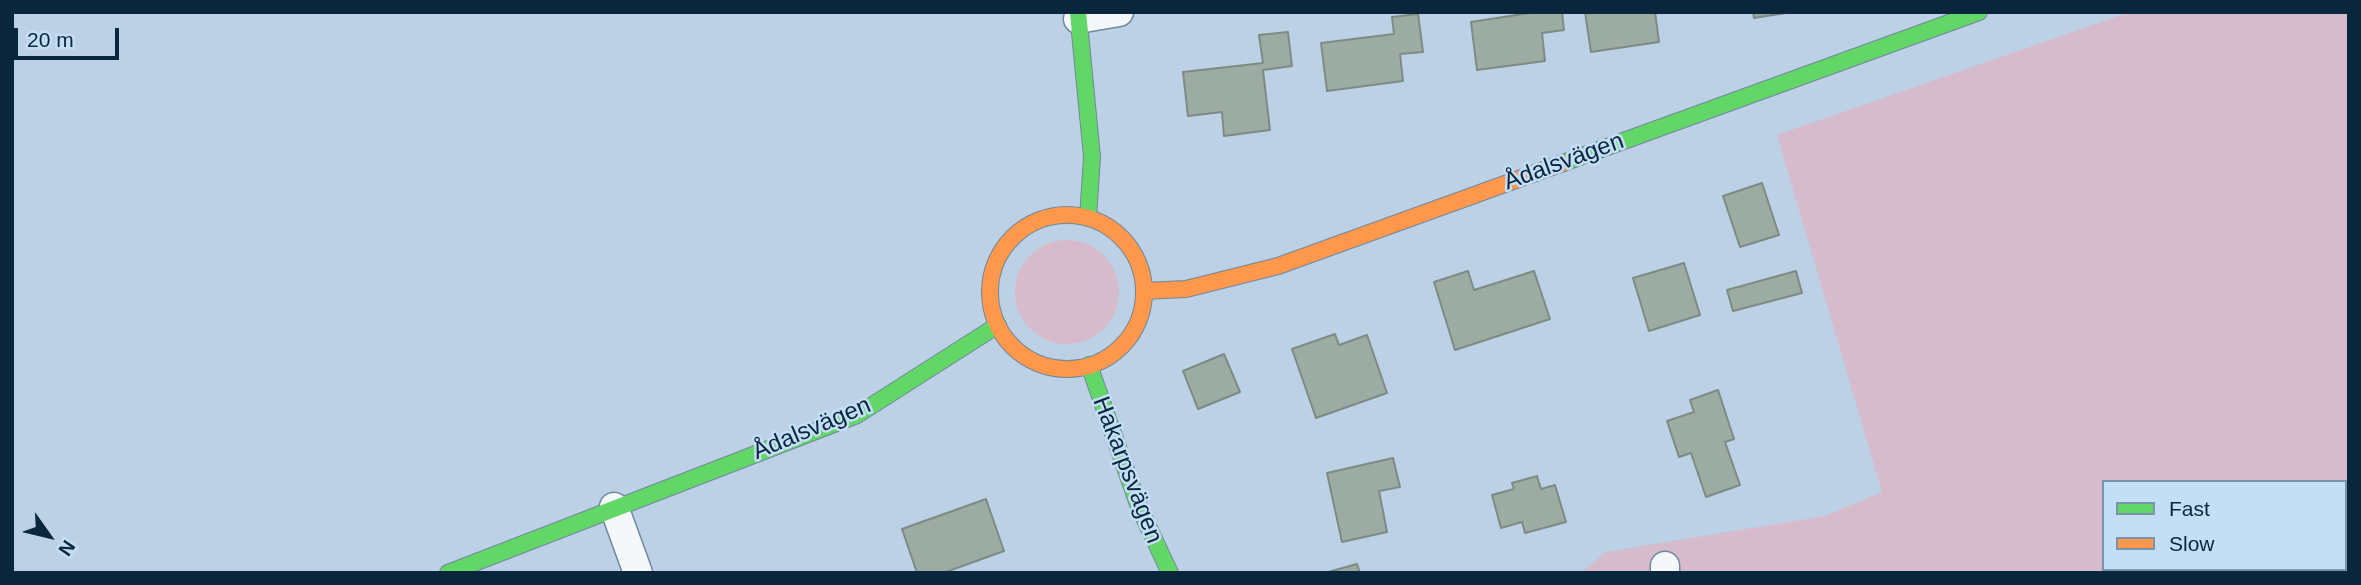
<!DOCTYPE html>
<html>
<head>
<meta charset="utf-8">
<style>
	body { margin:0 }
	#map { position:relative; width:2361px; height:585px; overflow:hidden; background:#bcd1e5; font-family:Arial,sans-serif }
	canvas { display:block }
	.frame { position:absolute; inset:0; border:14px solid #0a263c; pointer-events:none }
	.legend { position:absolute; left:2102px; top:480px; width:245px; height:91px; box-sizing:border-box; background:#c4def6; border:2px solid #7a94ac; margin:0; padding:9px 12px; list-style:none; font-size:21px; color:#0a263c }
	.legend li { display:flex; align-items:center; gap:14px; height:35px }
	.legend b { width:35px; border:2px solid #7a94ac }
	.north { position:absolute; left:14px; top:501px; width:70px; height:70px; -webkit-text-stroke:5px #c4def6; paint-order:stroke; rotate:124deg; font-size:19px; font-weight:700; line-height:28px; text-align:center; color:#0a263c }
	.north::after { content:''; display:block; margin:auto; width:24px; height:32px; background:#0a263c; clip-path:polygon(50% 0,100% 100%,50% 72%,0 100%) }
	.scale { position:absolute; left:14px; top:28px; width:105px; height:32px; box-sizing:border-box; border:4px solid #0a263c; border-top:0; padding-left:9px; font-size:21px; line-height:24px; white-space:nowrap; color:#0a263c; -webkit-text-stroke:5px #c4def6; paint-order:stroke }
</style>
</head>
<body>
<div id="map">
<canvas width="2361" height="585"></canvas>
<div class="frame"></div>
<ul class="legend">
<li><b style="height:9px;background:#63d668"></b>Fast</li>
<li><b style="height:9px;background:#ff974d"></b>Slow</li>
</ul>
<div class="north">N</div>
<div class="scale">20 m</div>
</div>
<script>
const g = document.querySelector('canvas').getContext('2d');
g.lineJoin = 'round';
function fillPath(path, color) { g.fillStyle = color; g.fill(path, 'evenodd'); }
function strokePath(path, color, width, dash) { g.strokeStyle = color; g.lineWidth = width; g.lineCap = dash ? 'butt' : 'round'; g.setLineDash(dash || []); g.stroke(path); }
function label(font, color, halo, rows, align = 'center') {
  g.font = font + ' Arial,sans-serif'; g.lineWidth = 5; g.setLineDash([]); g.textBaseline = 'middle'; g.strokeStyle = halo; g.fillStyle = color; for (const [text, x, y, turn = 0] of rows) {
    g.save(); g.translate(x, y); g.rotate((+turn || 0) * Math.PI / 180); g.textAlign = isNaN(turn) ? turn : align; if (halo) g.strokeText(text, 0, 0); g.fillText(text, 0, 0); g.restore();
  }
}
fillPath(new Path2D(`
	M2130 12H2349V573H1581L1606 552 1825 516 1882 492 1777 135ZM2104 482H2345V569H2104Z
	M1015 292a52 52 0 1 1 104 0a52 52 0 1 1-104 0Z`), '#d6bbcc');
const building = new Path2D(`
	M1562 12 1564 30 1542 33 1545 61 1477 70 1471 22 1536 12Z
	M1585 12H1655L1659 42 1591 52Z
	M1753 12H1792L1754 18Z
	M1418 14 1423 52 1400 54 1403 81 1327 91 1321 43 1394 34 1392 17Z
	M1288 32 1292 66 1263 70 1270 130 1224 136 1222 112 1188 116 1183 72 1263 63 1259 35Z
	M1762 183 1779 235 1740 247 1723 196Z
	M1684 263 1700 315 1649 331 1633 278Z
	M1468 271 1474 290 1534 271 1550 319 1455 350 1434 282Z
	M1796 271 1802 293 1733 311 1727 290Z
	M1335 334 1339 345 1367 335 1387 393 1316 418 1292 349Z
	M1224 354 1240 392 1198 409 1183 371Z
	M1718 390 1734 439 1725 442 1740 485 1706 497 1691 453 1679 457 1667 421 1694 412 1690 400Z
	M1393 458 1400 487 1379 491 1387 532 1342 542 1327 473Z
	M1537 476 1541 489 1555 485 1566 522 1525 533 1522 522 1501 528 1492 495 1514 489 1512 483Z
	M986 499 1004 551 943 573H917L902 529Z
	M1357 564 1360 573H1329L1328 572Z`);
fillPath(building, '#9caca2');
strokePath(building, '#7d8b85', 2);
const street = new Path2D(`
	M1078 19 1119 12
	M614 507 638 573
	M1665 573V566`);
const fast = new Path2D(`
	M1078 12 1092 157 1088 218
	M1563 163 1979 12
	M1089 365 1139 507 1170 573
	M448 573 857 415 998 325`);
const slow = new Path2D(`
	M990 292a77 77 0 1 1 154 0a77 77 0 1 1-154 0Z
	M1144 291 1186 289 1278 266 1563 163`);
strokePath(street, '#70889b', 31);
strokePath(fast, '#70889b', 18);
strokePath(slow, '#70889b', 18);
strokePath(street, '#f5f8fb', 28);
strokePath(fast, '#63d668', 16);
strokePath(slow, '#ff974d', 16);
label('24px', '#0a263c', '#c4def6', [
	["Ådalsvägen",1564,162,-20],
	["Ådalsvägen",812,429,-23],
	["Hakarpsvägen",1127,470,69]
]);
</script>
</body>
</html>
